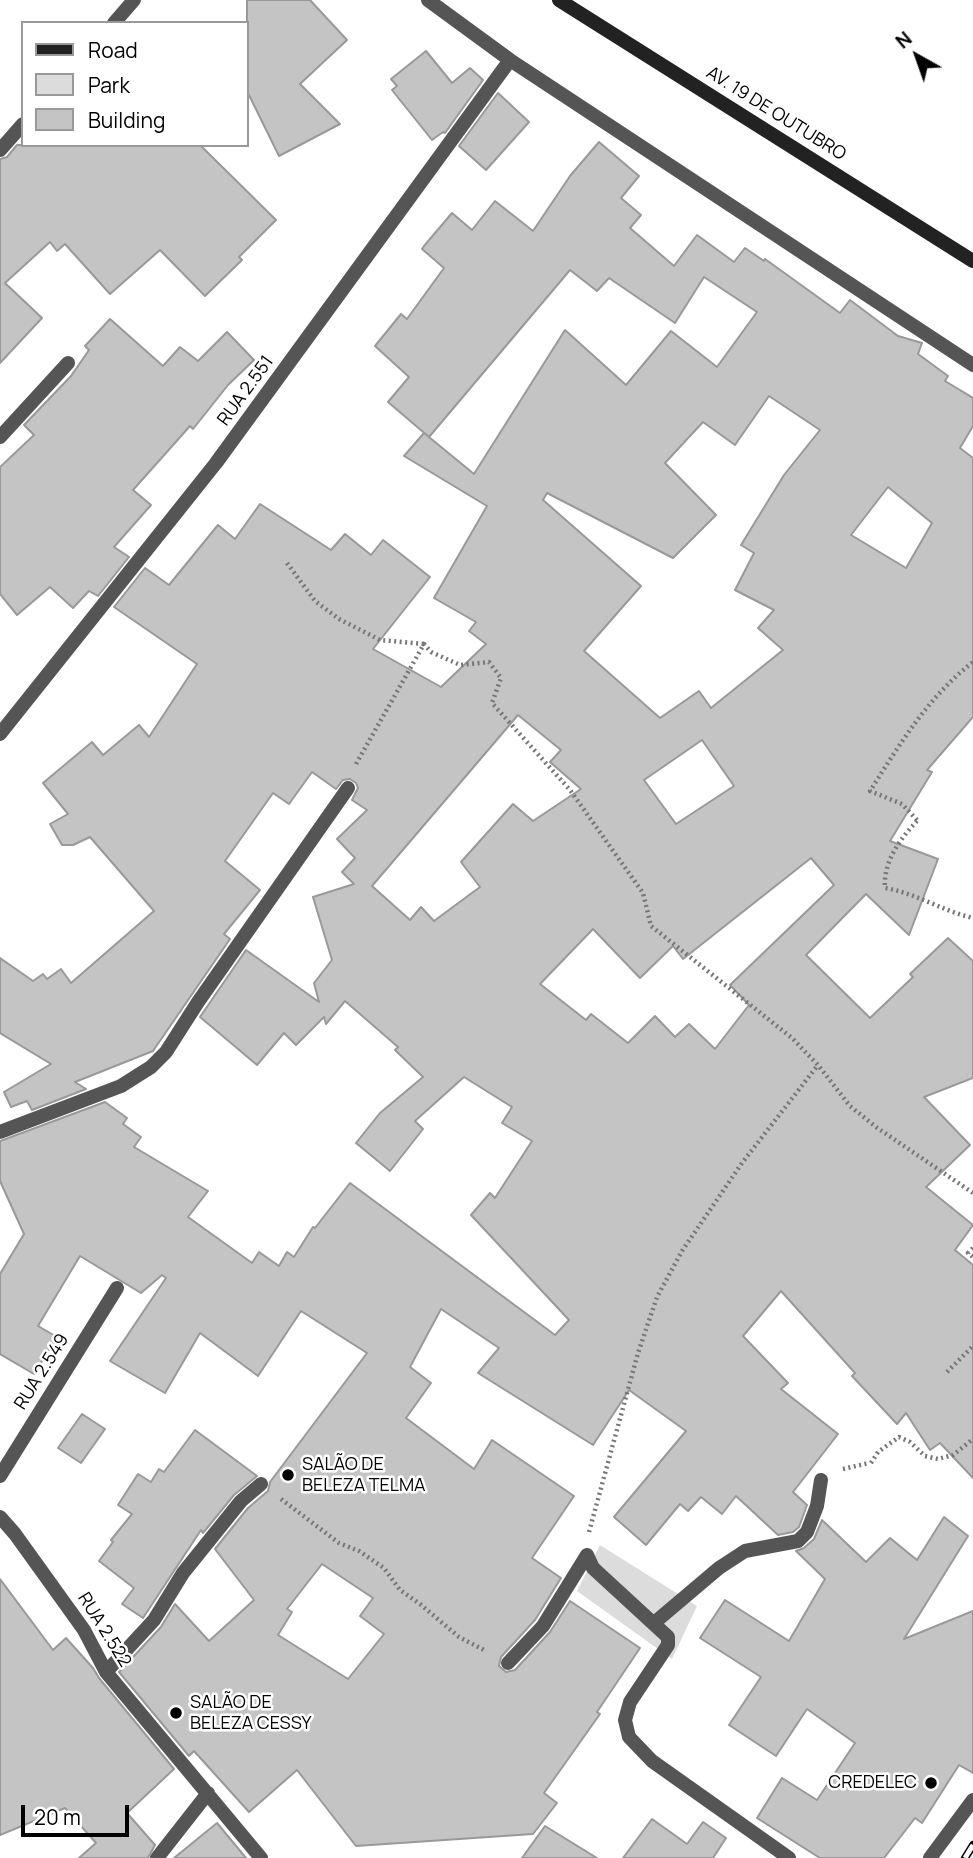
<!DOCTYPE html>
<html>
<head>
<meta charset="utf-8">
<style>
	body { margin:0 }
	#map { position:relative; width:973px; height:1858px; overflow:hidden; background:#fff; font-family:Manrope,sans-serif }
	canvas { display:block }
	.legend { position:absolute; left:21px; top:21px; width:228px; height:126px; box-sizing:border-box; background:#fff; border:2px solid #999; margin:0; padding:9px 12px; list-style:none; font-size:21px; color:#000 }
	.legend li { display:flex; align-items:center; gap:14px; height:35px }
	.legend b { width:35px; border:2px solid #999 }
	.north { position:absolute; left:882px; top:21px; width:70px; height:70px; -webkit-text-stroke:5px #fff; paint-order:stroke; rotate:320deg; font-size:19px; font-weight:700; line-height:28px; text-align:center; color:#000 }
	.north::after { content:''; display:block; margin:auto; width:24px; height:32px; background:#000; clip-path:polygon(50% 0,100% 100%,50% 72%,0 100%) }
	.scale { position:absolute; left:21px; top:1805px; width:108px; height:32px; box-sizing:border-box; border:4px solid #000; border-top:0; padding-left:9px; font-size:21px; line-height:24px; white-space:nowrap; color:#000; -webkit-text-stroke:5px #fff; paint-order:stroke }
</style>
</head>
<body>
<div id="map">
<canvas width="973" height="1858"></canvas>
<ul class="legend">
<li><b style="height:9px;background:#222"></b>Road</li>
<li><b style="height:19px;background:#dcdcdc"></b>Park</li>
<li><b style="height:19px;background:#c4c4c4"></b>Building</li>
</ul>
<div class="north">N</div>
<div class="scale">20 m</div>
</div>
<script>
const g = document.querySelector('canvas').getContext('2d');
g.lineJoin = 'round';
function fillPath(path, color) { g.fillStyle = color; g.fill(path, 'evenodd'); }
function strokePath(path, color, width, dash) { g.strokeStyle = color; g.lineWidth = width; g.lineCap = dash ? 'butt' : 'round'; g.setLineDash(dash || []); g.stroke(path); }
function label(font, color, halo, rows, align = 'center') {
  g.font = font + ' Manrope,sans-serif'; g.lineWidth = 5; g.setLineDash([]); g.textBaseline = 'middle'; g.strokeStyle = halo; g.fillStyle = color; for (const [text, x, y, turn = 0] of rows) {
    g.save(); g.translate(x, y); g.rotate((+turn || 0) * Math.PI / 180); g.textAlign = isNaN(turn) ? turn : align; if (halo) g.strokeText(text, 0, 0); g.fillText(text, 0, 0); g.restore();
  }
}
fillPath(new Path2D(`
	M600 1545 697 1606 672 1659 577 1591Z`), '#dcdcdc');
const building = new Path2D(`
	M247 0H310L347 40 300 84 340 124 279 156 247 91Z
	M426 51 452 83 470 68 483 80 445 133 443 132 432 140 392 90 397 86 391 79Z
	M498 93 529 122 486 170 459 146Z
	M599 142 639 176 621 198 641 215 630 228 674 266 697 235 734 262 745 248 764 261 765 259 840 313 850 300 898 336 922 343 918 354 948 376 945 381 973 398V426L960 448 973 458V717L927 770 932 772 890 841 938 859 909 935 866 894 806 955 870 1018 913 977 910 974 948 938 973 961V1078L924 1097 970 1145 926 1187 973 1225 955 1250 973 1265V1478L940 1443 930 1450 906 1413 897 1424 852 1376 855 1373 781 1291 743 1336 788 1383 781 1389 838 1434 793 1492 807 1505 799 1527 793 1532 778 1535 736 1496 722 1514 701 1497 688 1511 680 1504 646 1545 614 1517 686 1431 629 1390 593 1445 478 1373 499 1348 441 1309 410 1367 431 1383 406 1418 474 1469 492 1440 574 1496 532 1558 561 1578 535 1620 501 1657 499 1666 506 1672 515 1670 550 1632 570 1601 640 1648 597 1712 600 1714 544 1793 557 1803 533 1834 356 1846 297 1770 249 1812 194 1751 189 1756 119 1672 161 1627 175 1604 209 1641 254 1600 215 1549 248 1508 268 1491 270 1482 367 1353 301 1311 258 1376 200 1333 165 1393 110 1361 166 1278 162 1275 141 1293 80 1256 38 1326 57 1337 34 1374 0 1354V1274L24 1234 0 1181V1141L105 1102 127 1118 123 1124 141 1137 134 1147 208 1191 188 1217 252 1263 259 1252 279 1266 287 1252 294 1257 313 1227 315 1228 350 1183 555 1335 569 1320 471 1215 490 1193 495 1198 532 1141 502 1123 512 1107 464 1077 415 1121 423 1129 390 1171 356 1143 380 1113 423 1077 395 1050 398 1047 345 1001 326 1024 324 1017 296 1045 284 1033 257 1065 200 1017 246 950 319 1002 314 983 332 960 313 897 354 884 342 872 355 858 337 839 367 810 352 800 358 788 356 783 350 779 343 780 336 789 312 772 289 804 273 793 225 861 260 890 224 934 230 939 153 1051 75 1082 86 1089 32 1110 27 1101 11 1107 4 1092 51 1064 0 1033V958L33 981 43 974 47 979 61 969 71 983 154 911 90 837 73 845H62L50 824 68 814 43 783 92 742 103 755 139 725 149 737 197 664 114 607 145 568 169 585 218 525 235 539 260 504 331 550 345 534 371 555 383 540 430 577 373 649 441 687 486 644 469 631 476 622 434 598 487 506 404 456 424 433 474 474 565 330 626 385 671 331 717 367 757 312 704 277 675 323 609 278 597 291 570 270 429 437 388 402 409 377 375 346 401 314 407 319 444 268 422 249 424 246 452 213 472 230 495 201 533 231 570 176ZM769 396 820 430 784 475 741 545 754 553 735 590 774 610 758 628 783 650 711 708 699 691 660 718 584 651 641 586 543 500 547 493 673 558 716 515 665 463 703 422 735 445ZM888 487 932 523 906 568 851 535ZM518 715 561 750 550 762 581 789 533 821 513 804 461 862 480 887 434 921 421 907 410 920 372 886ZM702 740 734 786 676 824 644 780ZM811 858 834 885 730 985 749 1005 715 1049 689 1024 675 1037 655 1016 628 1043 591 1014 586 1020 540 984 593 929 640 978 673 946 683 959ZM322 1564 373 1598 360 1616 384 1634 348 1679 278 1635 292 1612 287 1609Z
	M17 145H200L276 220 239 257 242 260 205 296 160 250 110 294 65 244 57 251 50 242 5 283 42 318 0 363V159L7 157Z
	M110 319 163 366 180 347 198 361 227 332 254 360 228 385 193 429 190 426 133 490 151 505 114 547 129 557 98 596 89 591 73 608 50 587 17 615 0 594V467L34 435 24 425 71 376 89 350 85 346Z
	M82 1414 105 1429 81 1463 58 1448Z
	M195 1430 257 1476 234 1495 203 1533 201 1530 143 1618 122 1604 134 1588 99 1561 113 1542 111 1540 132 1514 118 1505 138 1474 151 1482 159 1469 164 1472Z
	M944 1517 968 1536 904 1639 973 1611V1773L959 1765 922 1823 915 1818 884 1858H820L757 1818 782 1778 817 1800 855 1743 807 1709 776 1756 729 1725 761 1677 700 1638 725 1600 789 1641 825 1579 796 1551 804 1548 814 1539 822 1520 866 1562 890 1538 917 1560Z
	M0 1579 53 1650 66 1638 93 1668 99 1678 174 1769 127 1813 155 1845 148 1858H79L96 1843 65 1808 0 1835Z
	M652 1819 687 1844 703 1822 726 1838 713 1858H623Z
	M217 1823 246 1858H174Z
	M545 1826 597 1858H522Z`);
fillPath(building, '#c4c4c4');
strokePath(building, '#999', 2);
strokePath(new Path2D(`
	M287 563 315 601 339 619 380 640 424 644
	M356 764 424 644 431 652 460 665 489 662 501 678 492 703 570 790 643 893 651 926 792 1038 818 1065 850 1106 876 1127 973 1193
	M917 820 902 804 870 791C900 744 928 697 973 662
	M917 821C900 839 883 862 885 888 916 893 942 911 973 918
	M973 1248 968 1253 973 1257
	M947 1372 973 1346
	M871 1463 878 1452 899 1437 910 1442 925 1456 938 1459 953 1455 973 1439
	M843 1469 869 1463
	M281 1499 339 1543 359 1551 384 1568 400 1590 420 1604 459 1637 486 1651
	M589 1532 638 1353 657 1297 682 1251 742 1163 818 1065`), '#777', 4.5, [2, 3.5]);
strokePath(new Path2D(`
	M428 0 510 60 973 365
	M114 23 134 0
	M0 150 23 124
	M0 437 68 363
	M0 734 216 463 510 60
	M0 1132 121 1086 151 1067 166 1052 198 1002 348 788
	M0 1476 117 1288
	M0 1517 15 1534 84 1630 106 1672 261 1858
	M587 1555 593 1568 668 1637V1645L630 1702 625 1720 629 1737 652 1761 789 1858
	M654 1623 719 1568 745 1551 798 1541 807 1532 817 1506 821 1480
	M508 1663 543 1626 587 1555
	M106 1672 154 1620 183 1573 241 1501 261 1484
	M157 1858 208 1793
	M930 1858 973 1800`), '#555', 14);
strokePath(new Path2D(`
	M559 0 973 261`), '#222', 14);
const rail = new Path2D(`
	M965 1858 973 1845`);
strokePath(rail, '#000', 8);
strokePath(rail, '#fff', 5, [16]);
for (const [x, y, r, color] of [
	[288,1475,7,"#000"],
	[176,1713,7,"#000"],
	[931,1783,7,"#000"]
]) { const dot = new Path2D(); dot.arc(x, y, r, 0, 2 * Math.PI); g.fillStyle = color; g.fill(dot); strokePath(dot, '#fff', 2.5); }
label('18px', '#000', '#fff', [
	["AV. 19 DE OUTUBRO",776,114,32],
	["RUA 2.551",246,391,-54],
	["RUA 2.549",42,1372,-58],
	["RUA 2.522",104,1630,58]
]);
label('18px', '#000', '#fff', [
	["SALÃO DE",302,1465],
	["BELEZA TELMA",302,1486],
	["SALÃO DE",190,1703],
	["BELEZA CESSY",190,1724],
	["CREDELEC",917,1783,"right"]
], 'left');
</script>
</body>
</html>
